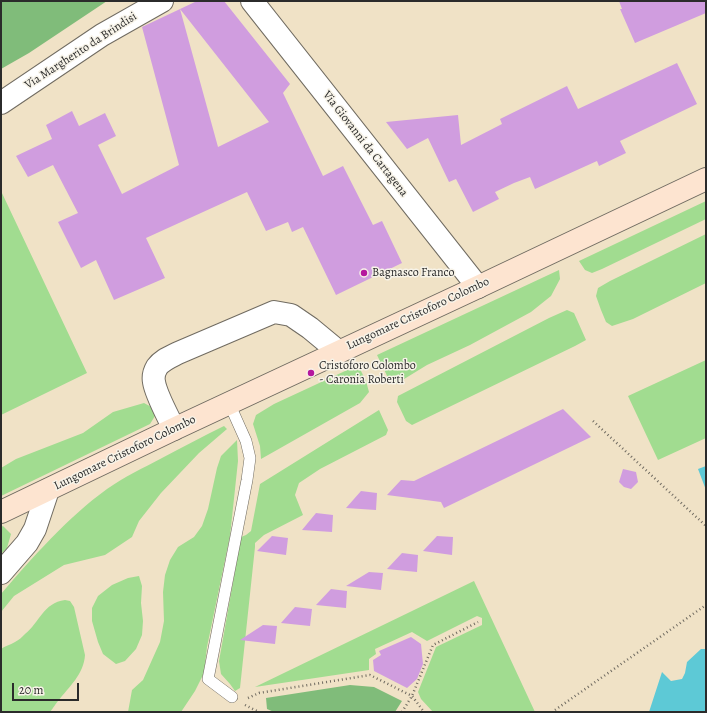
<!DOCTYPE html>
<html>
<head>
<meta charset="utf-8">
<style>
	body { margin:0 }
	#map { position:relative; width:707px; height:713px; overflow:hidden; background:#f0e2c6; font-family:Alegreya,serif }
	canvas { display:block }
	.frame { position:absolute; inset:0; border:2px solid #2b2b2b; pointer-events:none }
	.scale { position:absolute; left:12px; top:683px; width:67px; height:18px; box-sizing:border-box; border:2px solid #2b2b2b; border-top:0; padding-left:5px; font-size:12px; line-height:14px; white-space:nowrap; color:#2b2b2b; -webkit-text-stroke:3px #f7f3e8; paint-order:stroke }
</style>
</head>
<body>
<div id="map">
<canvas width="707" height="713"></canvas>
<div class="frame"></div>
<div class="scale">20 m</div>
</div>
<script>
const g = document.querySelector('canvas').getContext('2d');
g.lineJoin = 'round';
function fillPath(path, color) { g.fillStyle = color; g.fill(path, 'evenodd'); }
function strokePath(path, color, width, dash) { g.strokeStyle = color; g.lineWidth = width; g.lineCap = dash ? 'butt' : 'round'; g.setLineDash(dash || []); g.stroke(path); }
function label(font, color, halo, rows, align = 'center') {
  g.font = font + ' Alegreya,serif'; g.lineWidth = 3; g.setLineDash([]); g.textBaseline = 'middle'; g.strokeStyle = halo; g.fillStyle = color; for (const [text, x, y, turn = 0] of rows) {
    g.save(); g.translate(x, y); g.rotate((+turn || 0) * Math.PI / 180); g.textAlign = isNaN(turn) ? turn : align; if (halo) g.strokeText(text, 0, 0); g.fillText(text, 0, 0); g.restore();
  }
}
fillPath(new Path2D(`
	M1 191 87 373 1 415Z
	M706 201V219L602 269 592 273 585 270 579 261Z
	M706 234V283L633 319 612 326 606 322 601 310 596 296 598 288 610 281Z
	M559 270 560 279 551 296 531 312 470 345 427 365 396 384H391L377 355Z
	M567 310 574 313 586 340 575 346 412 425 406 421 397 402 398 396 549 318Z
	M706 360V438L658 460 628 396Z
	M358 365 366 381 369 392 360 403 261 459 260 446 253 424 256 415 274 404Z
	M144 403 157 410 155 416 150 424 1 496V468L16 459 83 433 113 412Z
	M379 410 388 430 386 435 320 469 299 483 295 495 303 515 264 535 255 543V547L240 688 235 691 230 684 221 674 219 661 241 537 246 535 251 531 260 484Z
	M224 426 227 429 199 453 161 493 139 521 132 537 105 555 64 565 14 596 1 612V594C32 558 68 517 107 489 124 477 143 468 162 458 183 447 203 436 224 426Z
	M237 440 238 461 230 536 207 647 204 673 195 691 181 712H128L132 690 143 680 160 642 164 621 163 592 165 575 170 560 178 547 194 537 202 526 208 509 217 468 221 456Z
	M3 526 11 534 7 548 1 554V527Z
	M139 576 142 586 141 603 143 621 142 635 136 649 125 661 116 664 103 654 98 642 92 621V608L98 596 112 585 128 578Z
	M474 581 535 712H433L421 699 418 692 436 647 482 625V618L477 616 427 641 412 632 375 649 376 654 369 659V670L255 687Z
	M65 600 70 601 74 607 85 655C84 674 69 687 58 701 55 705 53 708 50 712H1V649C5 646 10 645 15 642 19 640 22 637 25 634 40 622 43 603 65 600Z`), '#a1dc90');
fillPath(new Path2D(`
	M1 1H107L29 53 1 69Z
	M350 685 374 687 402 701 395 712H274L267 709 266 698Z`), '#80bc7a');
fillPath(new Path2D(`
	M706 466V490L698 469Z
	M701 649H706V712H649L662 672 671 681 682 679 685 673 687 662Z`), '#5dc9d6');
fillPath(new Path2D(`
	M197 1H224L290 84 283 93 323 176 343 166 373 225 382 221 402 263 336 295 303 227 292 232 288 222 266 231 247 192 146 238 165 278 114 300 96 260 81 268 58 222 78 213 53 165 28 177 16 156 52 139 46 125 72 111 79 126 105 113 116 136 98 145 122 194 179 165 142 27ZM180 9 269 122 218 147Z
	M619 1H706V13L635 43 620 9H622Z
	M677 63 697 104 620 141 626 153 599 166 597 161 535 189 530 177 514 183 495 192 499 199 473 212 456 179 449 182 428 138 407 149 386 122 458 115 461 145 502 124 500 119 567 86 578 109Z
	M563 409 591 437 444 508 441 502 387 495 401 480 414 481Z
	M623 469 636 472 638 482 631 489 624 487 619 482Z
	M361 491 377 493 376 510 346 508Z
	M316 513 333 515 332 532 302 530Z
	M272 536 288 538 286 555 257 551Z
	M437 536 453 537 452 555 423 551Z
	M402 553 418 555 417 572 387 569Z
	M369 572 383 573 381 590 346 586Z
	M331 589 347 591 346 608 316 605Z
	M295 607 312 609 310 626 281 623Z
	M263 625 277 626 275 644 240 640Z
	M411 637 421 644 423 664 417 679 407 688 374 671 373 660 381 655 379 651Z`), '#d09ddf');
const service = new Path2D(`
	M229 403 246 441 250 458 247 480 208 679 232 697`);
const minor = new Path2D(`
	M252 1 478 287
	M1 103 102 35 162 1
	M174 429C168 416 156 395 154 382 153 377 154 372 157 367 162 360 170 357 178 353L274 312 291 315 310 328 339 352
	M1 573 27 543 35 529 48 490`);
const secondary = new Path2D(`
	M1 512 174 429 478 287 706 179`);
strokePath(service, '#706b61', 12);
strokePath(minor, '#706b61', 24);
strokePath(secondary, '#706b61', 24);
strokePath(new Path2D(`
	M593 421 706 526
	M248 698 259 693 370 675 412 696 424 712
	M245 705 259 712
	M555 710 706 605
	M402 712 412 696 433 645 478 622`), '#706b61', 2.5, [1, 3]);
strokePath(service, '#fff', 11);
strokePath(minor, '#fff', 22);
strokePath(secondary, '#fde4d0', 22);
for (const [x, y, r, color] of [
	[364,273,4,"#b5179e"],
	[311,373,4,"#b5179e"]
]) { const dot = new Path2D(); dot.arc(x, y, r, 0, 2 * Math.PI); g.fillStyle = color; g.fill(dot); strokePath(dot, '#f7f3e8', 1.5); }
label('12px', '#2b2b2b', '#f7f3e8', [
	["Via Margherito da Brindisi",81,51,-33],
	["Via Giovanni da Cartagena",365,144,52],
	["Lungomare Cristoforo Colombo",418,314,-25],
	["Lungomare Cristoforo Colombo",125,453,-26]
]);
label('12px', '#2b2b2b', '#f7f3e8', [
	["Bagnasco Franco",372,273],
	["Cristoforo Colombo",319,366],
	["- Caronia Roberti",319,380]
], 'left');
</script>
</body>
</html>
